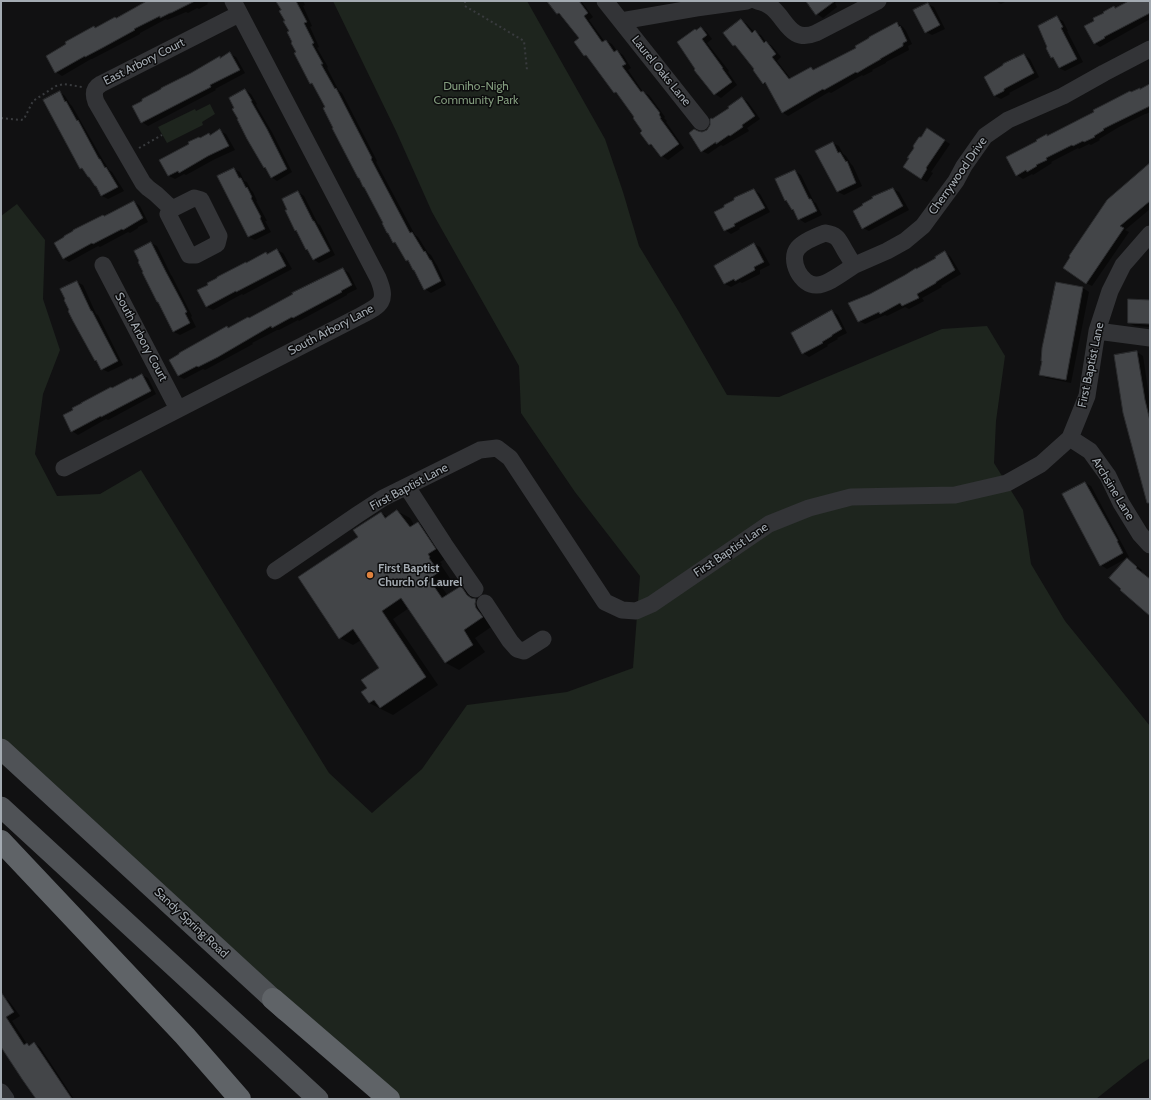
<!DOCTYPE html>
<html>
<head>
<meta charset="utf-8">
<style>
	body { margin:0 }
	#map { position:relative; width:1151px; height:1100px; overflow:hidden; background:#111112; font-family:Cabin,sans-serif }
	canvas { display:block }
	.frame { position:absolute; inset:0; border:2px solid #a4abb2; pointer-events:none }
</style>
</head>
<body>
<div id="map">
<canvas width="1151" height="1100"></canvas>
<div class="frame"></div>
</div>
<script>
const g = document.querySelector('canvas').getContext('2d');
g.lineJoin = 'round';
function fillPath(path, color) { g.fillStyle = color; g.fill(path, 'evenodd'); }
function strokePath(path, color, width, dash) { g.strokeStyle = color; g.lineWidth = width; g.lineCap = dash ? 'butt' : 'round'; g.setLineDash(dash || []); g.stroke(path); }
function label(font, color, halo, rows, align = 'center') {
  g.font = font + ' Cabin,sans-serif'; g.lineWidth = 3; g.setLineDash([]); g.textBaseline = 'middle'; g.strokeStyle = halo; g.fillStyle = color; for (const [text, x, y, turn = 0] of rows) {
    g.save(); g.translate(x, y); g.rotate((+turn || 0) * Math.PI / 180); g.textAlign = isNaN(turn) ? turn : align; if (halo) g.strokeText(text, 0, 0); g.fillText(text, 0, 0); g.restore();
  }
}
fillPath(new Path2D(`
	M333 1H527L605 139 623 192 639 246 679 312 727 395 779 397 942 329 987 326 1005 356 996 421 994 463 1023 510 1031 564 1065 621 1150 726V1058L1139 1065 1096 1099H389L1 749V216L17 204 45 240 43 299 60 350 43 394 35 454 57 496 100 494 141 470 329 773 372 813 422 769 467 705 567 692 633 668 640 576 575 492 521 413 519 366 432 212 396 131Z
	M210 104 215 114 202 122 203 125 167 143 158 127 195 109 196 111Z`), '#1e251e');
fillPath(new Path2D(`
	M150 1H210L207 3 208 4 199 9 197 8 188 13 186 12 167 20 166 19 140 33V34L92 59H91L62 76 56 72 96 29 117 19Z
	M277 1H303L305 5 303 6 312 26 310 27 319 47 317 48 328 67 327 68 339 91 342 93 377 161 376 162 415 235 418 237 428 253 431 255 436 264 437 265 446 285 431 293 425 289 410 262 407 260 398 244 394 242 385 223 360 179 358 178 326 108 314 85 311 83 293 42 282 11Z
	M546 1H581L593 17 589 20 605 42 606 41 612 44 617 51 623 55 631 68 628 70 643 92 649 95 665 117 664 118 667 121 666 122 684 148 668 160 662 156 655 148 650 145 644 131 620 96 614 92 590 58 585 55 580 39 563 17 558 14 551 5Z
	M805 1H837L835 3 837 7 823 18 817 14 809 4Z
	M995 1H1007L1001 4Z
	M1131 1H1150V19L1100 47 1094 43 1116 9Z
	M928 4 934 7 945 29 932 35 926 32Z
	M1057 18 1063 21 1068 31H1067L1083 62 1065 71 1059 68 1048 48Z
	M741 21 747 24 754 32H755L761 35 766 42 772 46 781 57 777 61 791 79 811 68 815 70 858 48 897 23 903 27 906 31 912 44 908 46 909 50 886 62V63L872 70 873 71 863 76 862 75 831 93 829 92 788 116 782 112 767 85 764 83 755 69 739 48 734 45Z
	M701 28 707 32 712 39 707 43 729 71 728 72 737 85 721 98 715 94 697 31Z
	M230 54 236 57 245 73 215 89 216 90 148 126 142 122 191 74 220 57 221 58Z
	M1024 55 1030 59 1039 77 1009 93 1010 94 1001 99 995 96Z
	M1150 84V112L1146 114H1145L1119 127 1099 139 1100 140 1091 145 1089 144 1079 149 1078 148 1051 162 1052 163 1033 175 1032 174 1023 179 1017 175 1038 141 1047 136 1049 137Z
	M245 90 251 94 257 104 256 105 273 134 292 172 277 181 271 177 267 169 264 168Z
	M60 92 65 96 70 104 72 106 104 162 105 163 109 170 112 172 124 191 108 199 102 196 91 178 88 177 85 170 81 168Z
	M742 98 748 102 760 119 747 128 749 131 723 146 721 145 708 154 702 151V133L708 131Z
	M220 131 226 134 235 150 215 159 186 175 184 174 175 179 169 176 161 160 209 134 211 135Z
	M933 133 950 144 931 172 933 173 927 182 921 179 916 147Z
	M833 143 839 146 843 154 846 156 851 164 853 166 862 186 844 195 838 192 816 152Z
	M1150 165V209L1125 230 1129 232 1092 286 1086 283Z
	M234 169 240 172 244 181 247 182 251 190 253 192 257 201H256L267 221H265L271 232 255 240 249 237 218 177Z
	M795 171 801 175 814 202 816 203 822 215 805 223 799 219 795 211 792 210 789 202 785 200Z
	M893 189 899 192 909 210 869 231 863 228 874 199V197Z
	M754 190 760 194 770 212 739 228 740 229 731 234 725 230Z
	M298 192 304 196 318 224 320 225 335 255 319 263 313 259 309 251 307 249 298 232 295 230Z
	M134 202 140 206 148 222 138 227V228L130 233 128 232 100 247 98 246 69 262 64 259Z
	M151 243 157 246 171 275 172 276 192 316 191 317 196 327 180 335 174 332 160 302Z
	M754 244 760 247 770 265 760 270V274L742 283 740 282 731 287 725 284 716 266Z
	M277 250 283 253 292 269 243 295 242 294 213 310 207 307 199 291 246 263 247 264Z
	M945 253 950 256 961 274 941 286 942 287 922 298 924 301 909 309 905 307 887 316 885 315 865 324 859 321 870 294 937 258Z
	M343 269 349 273 357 289 347 294V295L299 321 298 320 279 330H277L252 343 253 344 205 370 203 369 184 379 178 376 227 328H229L249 319Z
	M77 282 83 285 96 314 98 315 123 365 108 372 102 369 98 361 96 360Z
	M1057 283 1083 288 1089 292 1071 383 1046 378 1040 374Z
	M1150 301V327L1135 326 1129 323Z
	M832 311 838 315 847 333 837 338 838 339 827 345 828 346 809 357 803 353Z
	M1137 352 1143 356 1150 403V497Z
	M142 375 148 378 156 394 108 420 106 419 78 435 72 431 112 389Z
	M1085 483 1091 486 1129 557 1107 569 1101 565Z
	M397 511 410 518 414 525 418 523 430 530 448 557 440 562 442 564 441 565 451 580 441 586 448 596 461 587 473 594 494 625 475 638 485 652 459 670 446 663 409 608 393 619 438 685 393 715 369 703 368 689 380 668 361 640 353 645 340 638 359 537 381 513 388 517Z
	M1127 559 1133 563 1142 570 1141 572 1150 579V615Z
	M3 997 9 1001 20 1016 12 1021 27 1044 30 1046 34 1043 40 1047 74 1099H37L4 1049 1 1047V999Z`), '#0007');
const building = new Path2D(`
	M147 1H195L171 13H170L160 18V16L134 29 135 30 104 47 85 57V56L55 73 46 56 66 44 65 42 94 26 95 28 115 17 116 18Z
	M276 1H296L307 22 304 23 314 43 312 44 323 64H321L335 89 336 88 372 158 371 159 410 233 412 232 424 252 425 251 430 260H431L441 281 424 290 414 270H413L408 260 406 261 395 242 393 243 388 233H387L382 223H383L364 187H363L359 178H358L332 128H333L323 108 325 107 312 83 310 84 294 53 296 52 291 43 292 42 287 32 289 31 283 21H285L279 11 281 10Z
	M547 1H579L588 13 584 16 602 42 606 40 614 52 617 50 626 64 622 66 641 92 643 91 660 113 659 114 661 118H660L679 144 661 157 651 144 649 145 640 133 642 131 633 118 634 117 616 92 614 93 586 55 584 56 574 42 579 38 559 13 557 14Z
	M806 1H835L816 15Z
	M1129 1H1150V13L1104 37 1105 38 1094 44 1084 26 1094 21 1093 18 1104 13 1103 12 1114 6 1115 8Z
	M928 3 940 25 925 33 913 10Z
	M1057 16 1063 27 1061 28 1077 59 1059 68 1053 57 1051 58 1046 48 1047 47 1038 26Z
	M741 19 752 33 755 30 764 43 766 41 776 54 772 57 789 79 811 67 813 70 856 48 855 46 869 38V37L897 22 899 27 900 26 907 41 903 43V46L880 59H881L867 67 857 73 856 72 824 90 823 89 782 113 765 82 763 84 753 70 754 69 735 45 733 46 723 33Z
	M701 27 707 35 702 39 723 68H722L732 82 714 95 694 70 695 69 677 42 695 29 696 30Z
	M230 52 240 70 210 85 211 87 141 123 132 106 142 101V99L161 89V88L191 73 220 56V58Z
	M1024 54 1034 73 1004 89V91L994 96 984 77 1003 65V64Z
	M1150 84V106L1113 124 1103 129 1104 130 1094 136 1095 137 1084 142 1083 141 1073 146 1072 145 1046 158 1047 160 1036 165 1037 166 1027 172 1026 170 1016 176 1006 157 1037 141 1036 140 1047 134V136L1084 117 1094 112 1093 110 1103 105 1130 91 1131 92 1140 88V89Z
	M245 89 252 101H251L267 129 287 169 271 178 265 167 264 168 247 139 237 119H238L232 109 234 108 229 98Z
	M60 91 65 102 66 101 77 121 78 120 99 159H100L105 168 106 167 118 187 101 196 96 186H95L89 177H88L82 168 80 169 43 100Z
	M742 97 755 116 742 125 743 127 730 136 729 135 716 144V142L701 152 689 133 694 129 698 131 702 132 707 130 710 125V119L712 118V119L729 108 728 107Z
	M927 128 945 140 926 168 927 169 921 179 903 167 909 158H907L914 148 913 146 919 137H921Z
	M220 129 229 146 208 156 179 173 178 171 168 176 159 160 189 144 188 142 199 137 200 138 209 133 210 135Z
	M833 142 838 153 840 152 846 162 847 161 856 183 837 192 815 151Z
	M1150 163V201L1120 226 1124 228 1086 284 1063 268 1070 257 1069 256 1107 200Z
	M234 168 239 178H241L246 188 247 187 252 197 251 198 261 217 260 218 265 229 248 237 217 176Z
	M795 170 809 199H811L817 211 798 220 793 209 792 210 786 200 785 201 775 179Z
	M893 188 903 206 862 229 853 211 863 205 862 204 873 198 872 197Z
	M754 189 765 208 734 224 735 226 724 231 714 212 724 207V205L734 200V198Z
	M298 191 313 221H314L330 251 313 260 307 249 306 250 296 230 295 231 285 210H287L282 199Z
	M134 201 143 218 123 230 122 229 93 244 92 243 63 259 54 243 64 237V236L73 231V230L103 215 104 216Z
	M151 242 166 272 182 302 187 312 185 313 190 323 173 332 158 302H157L142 272H143L138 262 139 261 134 251Z
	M754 243 764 262 754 267 755 270 735 281 734 279 724 284 714 266Z
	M277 249 286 266 236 292V291L206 307 197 290 208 285 207 283 217 278V277L246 262V263L266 252 267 254Z
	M945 251 955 270 936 282V283L917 294 919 298 902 306 900 303 880 314 879 312 858 322 848 303 870 294 905 275 916 268V269L936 258 935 257Z
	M343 268 352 285 341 291 342 292 293 318 292 317 272 328 271 326 218 357 198 367 197 366 178 376 169 360 179 354V353L227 326 228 328 248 317 249 318 293 294 292 293Z
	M77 281 91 311H92L118 361 101 370 96 360 95 361 73 321 68 311 69 310 64 300 65 299 60 289Z
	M1056 282 1083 287 1066 380 1039 375 1042 361H1041L1042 348Z
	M1128 299 1150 300V324L1128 323Z
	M832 310 842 329 832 335V336L822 342 823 343 802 354 791 333Z
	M1137 351 1145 400 1150 421V503H1147L1123 413 1114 355Z
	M142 374 151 391 101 417V416L71 432 63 415 73 410 72 408 82 403H81L111 387 112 388 131 378 132 379Z
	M1085 482 1118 541H1117L1123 553 1100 566 1062 494Z
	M397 510 410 527 418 522 436 549 428 554 430 557 429 558 439 572 429 579 442 598 461 586 467 595 471 598 476 599 475 604 476 608 483 617 464 630 473 645 445 663 401 598 382 611 426 677 380 708 374 700 369 703 361 692 367 688 361 680 379 668 353 629 339 639 298 577 358 537 353 530 381 512 385 518Z
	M1127 558 1137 567 1136 568 1150 579V616L1120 590 1121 589 1109 578Z
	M1 992 14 1012 6 1017 24 1045 27 1043 29 1046 34 1042 72 1099H36L22 1079 1 1047Z`);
fillPath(building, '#434548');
strokePath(building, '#2b2c2e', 1);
strokePath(new Path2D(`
	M465 1V6L524 41 527 70
	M1 118 21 120 24 119 33 101 56 86 64 84 82 87
	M139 148 162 135`), '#393b3e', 2, [2, 3]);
strokePath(new Path2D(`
	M605 1 701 122
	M757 1C786 5 784 46 816 33L878 1
	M621 21 696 8 747 1
	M172 209 168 214 189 255H196L217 244 219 236 201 200 194 198 172 209 156 194 148 188 143 183 96 102C93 94 94 88 101 84L239 14
	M825 233C840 235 839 242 847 254 849 258 852 262 855 265 845 271 828 285 817 285 801 286 788 260 798 248 803 242 817 236 825 233Z
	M103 265 178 409
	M855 265 887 251 905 241 923 226 956 181 964 166 985 136 1008 120 1063 96 1104 73 1150 49
	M1097 331 1150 338
	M1070 438 1090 451 1108 476 1121 503 1140 534 1150 545
	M64 468 360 316C381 305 388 302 378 278L233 1
	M407 487 444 544 475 589
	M275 571 357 515 383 498 480 450 497 448 510 458 605 602 622 610 636 611 652 604 769 524 809 508 851 497 955 495 1007 483 1041 464 1070 438 1087 396 1097 331 1110 291 1123 265 1150 234
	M485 603 510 641 517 649 524 651 543 639
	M1 1092 6 1099`), '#333437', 17);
strokePath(new Path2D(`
	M1 749 286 1011
	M1 807 318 1099`), '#4f5256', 21);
strokePath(new Path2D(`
	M1 841 185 1036 240 1099
	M273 999 389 1099`), '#5f6367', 22);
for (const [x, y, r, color] of [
	[370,575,4,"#de823e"]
]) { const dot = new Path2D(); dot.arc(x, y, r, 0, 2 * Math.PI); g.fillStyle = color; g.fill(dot); strokePath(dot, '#0c0c0d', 1.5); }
label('12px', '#a4abb2', '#0c0c0d', [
	["East Arbory Court",144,62,-27],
	["Laurel Oaks Lane",661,71,51],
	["Cherrywood Drive",958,176,-55],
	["South Arbory Lane",331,330,-28],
	["South Arbory Court",141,337,62],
	["First Baptist Lane",1091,365,-78],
	["First Baptist Lane",409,487,-28],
	["Archsine Lane",1113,489,59],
	["First Baptist Lane",731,550,-34],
	["Sandy Spring Road",191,923,43]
]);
label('12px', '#829b7d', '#0c0c0d', [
	["Duniho-Nigh",476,86],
	["Community Park",476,100]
]);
label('bold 12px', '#a4abb2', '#0c0c0d', [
	["First Baptist",378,568],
	["Church of Laurel",378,582]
], 'left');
</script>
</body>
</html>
